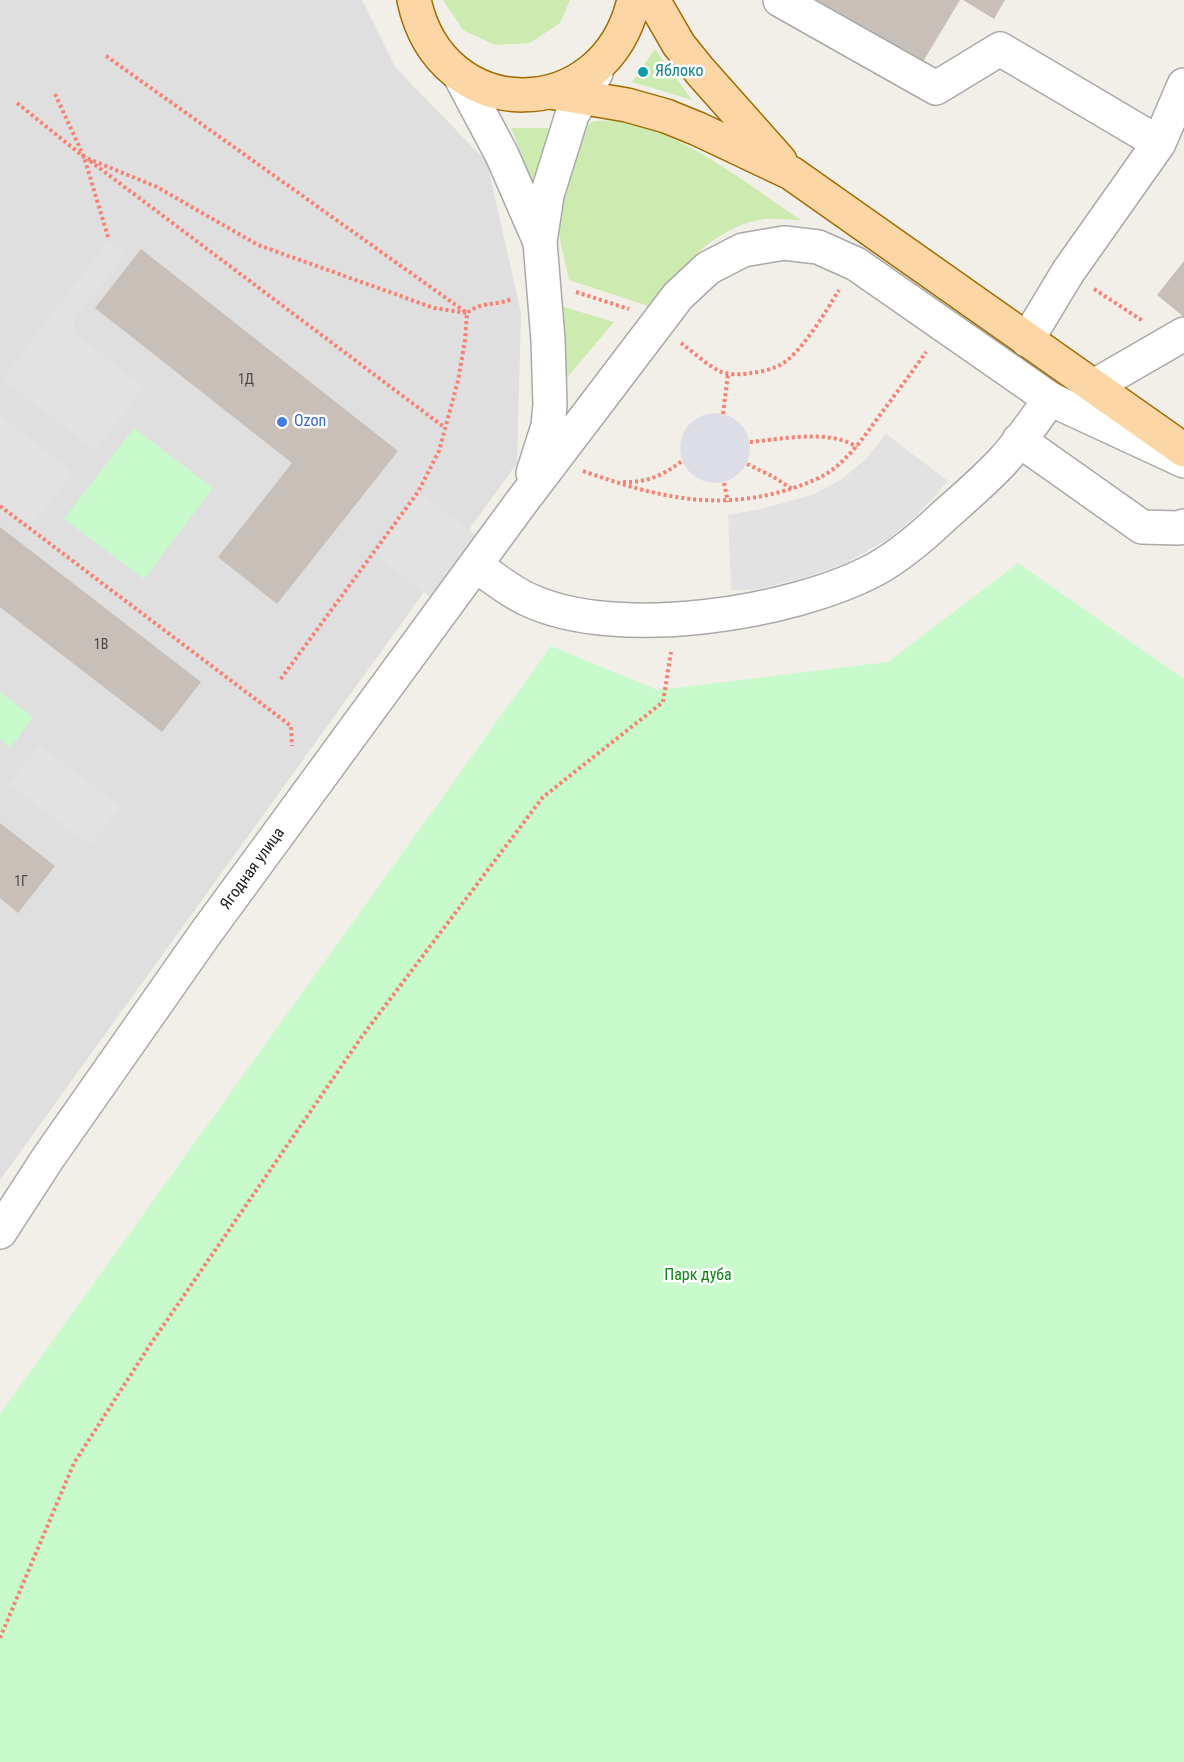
<!DOCTYPE html>
<html>
<head>
<meta charset="utf-8">
<style>
	body { margin:0 }
	canvas { display:block; background:#f2efe9 }
</style>
</head>
<body>
<canvas width="1184" height="1762"></canvas>
<script>
const g = document.querySelector('canvas').getContext('2d');
g.lineJoin = 'round';
function fillPath(path, color) { g.fillStyle = color; g.fill(path, 'evenodd'); }
function strokePath(path, color, width, dash) { g.strokeStyle = color; g.lineWidth = width; g.lineCap = dash ? 'butt' : 'round'; g.setLineDash(dash || []); g.stroke(path); }
function label(font, color, halo, rows, align = 'center') {
  g.font = font + ' "Roboto Condensed",sans-serif'; g.lineWidth = 5; g.setLineDash([]); g.textBaseline = 'middle'; g.strokeStyle = halo; g.fillStyle = color; for (const [text, x, y, turn = 0] of rows) {
    g.save(); g.translate(x, y); g.rotate((+turn || 0) * Math.PI / 180); g.textAlign = isNaN(turn) ? turn : align; if (halo) g.strokeText(text, 0, 0); g.fillText(text, 0, 0); g.restore();
  }
}
fillPath(new Path2D(`
	M0 0H362L395 67 487 162 521 313 517 463 0 1180Z`), '#e0dfdf');
fillPath(new Path2D(`
	M443 0H570L560 23 530 43 495 45 463 30Z
	M655 49 692 100 632 82Z
	M594 121C602 121 610 120 618 121 681 130 748 185 801 220 788 220 771 217 758 220 710 231 679 269 651 307L569 280 560 240 558 206 581 130Z
	M511 128H549L536 190Z
	M554 304 614 322 559 387Z`), '#cdebb0');
fillPath(new Path2D(`
	M134 428 213 488 144 579 64 519Z
	M1018 563 1184 679V1762H0V1414L551 646 658 690 888 662Z
	M0 692 33 717 11 747 0 739Z`), '#c8facc');
fillPath(new Path2D(`
	M109 240 125 255 73 320 75 334 144 387 95 450 2 379Z
	M0 415 73 472 35 521 21 522 0 506Z
	M886 434 948 481 917 515 890 538 846 563 804 578 753 590H731L728 515 761 509 812 495 842 479 866 459Z
	M418 492 490 545 445 608 372 553Z
	M39 745 121 807 90 845 9 784Z`), '#e2e2e2');
fillPath(new Path2D(`
	M680 448a35 35 0 1 1 70 0a35 35 0 1 1-70 0Z`), '#dddde8');
fillPath(new Path2D(`
	M800 0H960L918 70Z
	M963 0H1005L994 19Z
	M141 249 398 451 277 604 218 557 292 463 95 308Z
	M1184 261V317L1157 295Z
	M0 527 201 682 162 732 0 607Z
	M0 823 55 866 18 913 0 898Z`), '#c7bfb8');
const minor = new Path2D(`
	M780 0 936 88 1000 49 1159 143
	M459 74 502 155 540 242
	M1027 340 1068 272 1159 143 1184 85
	M1094 386 1184 334
	M1019 440 1142 527 1179 528 1184 526
	M533 473 548 426 550 405 548 340 540 242 547 195 572 115 596 73
	M476 566C493 577 510 592 529 600 617 641 792 614 876 569 901 555 924 535 944 516 963 499 983 482 1001 463 1019 444 1035 420 1050 399
	M0 1232 48 1158 205 934 520 504 678 296 708 268 743 250 784 243 818 247 856 264 1050 399 1184 461`);
const major = new Path2D(`
	M414 0C441 127 605 126 634 0
	M653 0 679 45 700 71 780 161
	M550 92 627 105 666 116 698 129 791 173 1184 450`);
strokePath(minor, '#a9a9a9', 36);
strokePath(major, '#a06b00', 36);
strokePath(new Path2D(`
	M106 56 467 313C482 301 495 306 512 299
	M55 94 84 157 109 240
	M17 103 84 157 157 187 258 245 434 308 467 313 465 340 458 381 439 451 418 492 280 680
	M90 161 444 427
	M1094 289 1143 321
	M576 292 629 309
	M681 343C693 352 706 364 719 371 728 375 741 375 751 373 760 372 770 370 778 366 800 356 826 311 839 290
	M723 414 728 374
	M750 442C783 439 829 429 857 447
	M747 464 772 476 792 489
	M583 471C654 496 713 512 787 490 803 485 823 478 836 467 855 451 868 431 883 411 897 392 912 372 926 352
	M623 482C646 483 664 475 682 461
	M724 483 728 502
	M0 506 291 726 292 746
	M0 1638 74 1463 150 1345 363 1035 543 797 663 702 671 652`), '#fa8072', 4, [3, 3]);
strokePath(minor, '#fff', 33);
strokePath(major, '#fcd6a4', 33);
for (const [x, y, r, color] of [
	[643,72,6,"#0f9aa8"],
	[282,422,6,"#3f7fe0"]
]) { const dot = new Path2D(); dot.arc(x, y, r, 0, 2 * Math.PI); g.fillStyle = color; g.fill(dot); strokePath(dot, '#fff', 2); }
label('14px', '#4b4948', null, [
	["1Д",246,380],
	["1В",101,645],
	["1Г",21,882]
]);
label('16px', '#0d838f', '#fff', [
	["Яблоко",655,72]
], 'left');
label('16px', '#366cbe', '#fff', [
	["Ozon",294,422]
], 'left');
label('16px', '#222', '#fff', [
	["Ягодная улица",253,869,-54]
]);
label('16px', '#0c8416', '#fff', [
	["Парк дуба",698,1276]
]);
</script>
</body>
</html>
